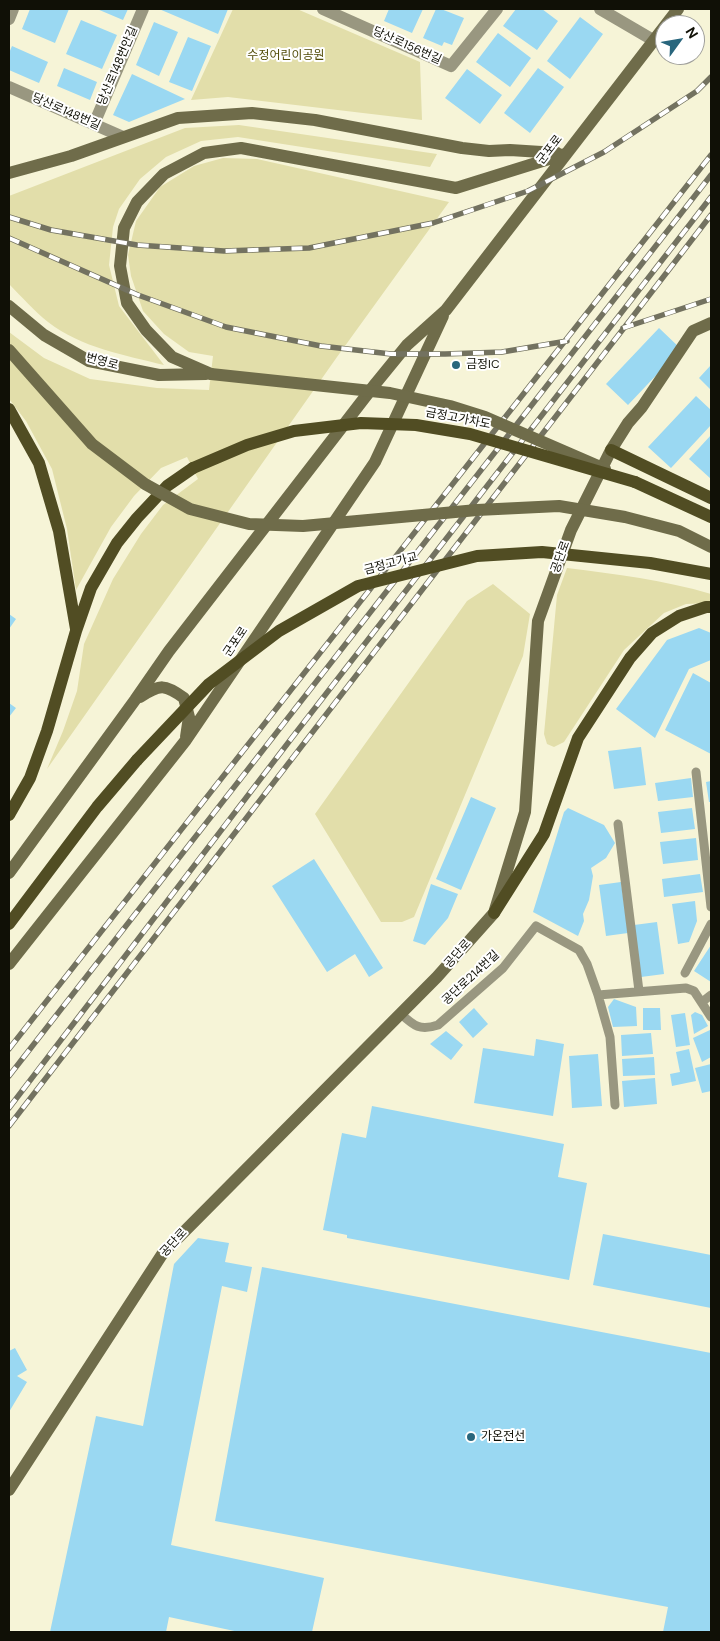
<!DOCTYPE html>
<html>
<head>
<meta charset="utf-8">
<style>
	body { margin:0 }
	#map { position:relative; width:720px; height:1641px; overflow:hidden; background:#f6f4d7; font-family:"DM Sans",sans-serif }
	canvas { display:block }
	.frame { position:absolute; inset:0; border:10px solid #101006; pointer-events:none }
	.north { position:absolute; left:655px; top:15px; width:50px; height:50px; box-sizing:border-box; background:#fff; border:1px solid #9f9f9b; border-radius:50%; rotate:58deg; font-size:14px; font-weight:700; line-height:20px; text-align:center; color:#101006 }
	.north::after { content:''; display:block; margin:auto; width:18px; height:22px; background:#29667d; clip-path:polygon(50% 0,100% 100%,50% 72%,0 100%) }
</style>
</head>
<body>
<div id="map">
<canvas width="720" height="1641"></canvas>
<div class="frame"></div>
<div class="north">N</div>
</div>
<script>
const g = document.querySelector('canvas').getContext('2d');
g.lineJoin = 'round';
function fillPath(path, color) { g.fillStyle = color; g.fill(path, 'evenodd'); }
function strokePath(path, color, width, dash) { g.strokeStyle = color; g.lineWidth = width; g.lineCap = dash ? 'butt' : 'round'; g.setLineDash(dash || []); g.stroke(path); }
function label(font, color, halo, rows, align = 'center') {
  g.font = font + ' "DM Sans","Noto Sans KR",sans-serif'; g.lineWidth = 4; g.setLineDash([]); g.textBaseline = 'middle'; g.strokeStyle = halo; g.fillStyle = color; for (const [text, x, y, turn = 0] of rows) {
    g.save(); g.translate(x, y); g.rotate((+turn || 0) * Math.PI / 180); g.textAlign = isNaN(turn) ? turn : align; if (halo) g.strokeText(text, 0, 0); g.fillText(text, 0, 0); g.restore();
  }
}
fillPath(new Path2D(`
	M233 9H297L420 62 422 120 228 97 191 100Z
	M239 125 437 154 430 167 238 137 201 141 166 157 140 179 119 209 113 227 109 265 119 306 164 365C124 355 82 348 48 322 34 311 22 297 9 284V196L185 128Z
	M223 158 257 159 449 202 337 357 47 769 63 731 77 691 84 644 113 579 141 534 163 505 198 479 187 457 161 468 134 496 111 527 76 590 67 529 52 469 26 421 9 399V332L44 358 90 379 157 388 209 390 213 356 189 352 164 334 143 311 131 276 128 255 136 221 160 187 194 166Z
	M567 568C616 574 664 580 711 594V603L686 604 664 613 624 650 564 742 554 747 547 744 544 734 557 595Z
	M493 584 530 614 523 656 414 917 402 922H381L315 814 467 601Z`), '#e2deaa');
fillPath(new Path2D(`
	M30 9H69L55 43 22 29Z
	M97 9H128L123 20Z
	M159 9H228L218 34Z
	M389 9H423L412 33 384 21Z
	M436 9H441L464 18 452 45 444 42 442 46 423 38Z
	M516 9H542L558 21 537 50 503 26Z
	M580 17 603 34 570 79 547 61Z
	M81 20 117 35 102 69 66 54Z
	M154 22 178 32 159 76 136 65Z
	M498 33 531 58 510 87 476 62Z
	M188 37 211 46 192 91 169 82Z
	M12 46 48 62 39 83 9 70V53Z
	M64 68 97 82 90 100 57 86Z
	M538 68 564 87 530 133 504 113Z
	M467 69 502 95 480 124 445 98Z
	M132 74 185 99 129 122 113 115Z
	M659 328 681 349 628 405 606 384Z
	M711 365V390L699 378Z
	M696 396 711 410V425L671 468 648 447Z
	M711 435V479L689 459Z
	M9 614 16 619 9 629Z
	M699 628 711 633V660L689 669 655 738 616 709 667 640Z
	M693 673 711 683V754L665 730Z
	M9 703 16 708 9 717Z
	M641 747 646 785 614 789 608 751Z
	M691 778 693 797 658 801 655 783Z
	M711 781V802H709L706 782Z
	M471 797 496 808 461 890 436 879Z
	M568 808 604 825 615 843 606 858 591 868 593 876 589 900 583 914 584 921 578 936 533 912 564 812Z
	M692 808 695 829 661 833 658 812Z
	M696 838 698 860 663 864 660 842Z
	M314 859 383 968 369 977 355 954 327 972 272 886Z
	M700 874 703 892 664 897 662 879Z
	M621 882 628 933 606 936 599 885Z
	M431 884 458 894 448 918 425 945 413 941Z
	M695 901 697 921 689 942 678 944 672 904Z
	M657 922 664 974 641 977 634 925Z
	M711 945V982L694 971Z
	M614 999 636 1007 637 1026 613 1027 608 1007Z
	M474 1008 488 1024 473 1038 459 1022Z
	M643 1008H660L661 1030H643Z
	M695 1012 702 1015 708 1026 694 1034 691 1015Z
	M685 1013 690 1045 676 1047 671 1015Z
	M710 1030 711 1057 702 1062 693 1038Z
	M446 1031 463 1045 451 1060 430 1044Z
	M651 1033 653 1054 622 1056 621 1035Z
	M536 1039 564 1044 553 1116 474 1103 483 1048 534 1056Z
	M689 1049 696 1081 672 1086 670 1074 680 1072 676 1052Z
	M598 1054 602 1106 572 1108 569 1056Z
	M654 1057 655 1075 623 1076 622 1059Z
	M711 1064V1091L702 1093 695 1068Z
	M655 1078 657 1104 624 1107 622 1081Z
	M372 1106 564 1144 558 1177 587 1183 569 1280 347 1238V1235L323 1230 342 1133 366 1138Z
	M603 1234 711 1255V1308L593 1285Z
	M198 1238 229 1243 225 1262 252 1267 247 1292 222 1286 171 1545 324 1578 312 1632H239L169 1617 166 1632H50L96 1416 143 1426 174 1264Z
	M262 1267 711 1353V1632H663L668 1607 215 1521Z
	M15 1348 27 1370 17 1376 27 1382 9 1412V1351Z`), '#9ad8f2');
strokePath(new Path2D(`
	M696 772 711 907
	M618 824 639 991
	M685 973 711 924
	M598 995 610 1037 615 1105
	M702 1002 711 995
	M401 1014C414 1026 420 1031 438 1025L503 968 536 926 579 950 587 964 598 995 686 988 694 991 711 1017`), '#999780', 9);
strokePath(new Path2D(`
	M323 9 451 66 497 9
	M600 9 653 40
	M9 19 13 9
	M9 87 123 137
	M94 124 143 9`), '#999780', 12);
strokePath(new Path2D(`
	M9 173 71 156 178 118 252 113 315 120 462 148 489 151 510 150 557 153
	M9 306 44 335 89 361 159 375 206 374
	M211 374 172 357 146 330 127 303 120 266 124 228 137 202 164 174 204 153 241 148 456 188 565 154
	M140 697C160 684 165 684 184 698L189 717 186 737
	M9 873 135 700 169 651 376 383 407 345 446 310 678 9
	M9 964 186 740 375 462 443 316
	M9 1490 163 1253 437 977 494 913 525 812 538 621 571 530 611 450 628 423 642 407 693 331 711 323`), '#6f6c4a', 12);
strokePath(new Path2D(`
	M9 409 39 463 59 531 76 629
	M611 450 711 498
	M635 482 711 517
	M9 815 30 778 47 731 76 631 91 588 117 543 137 518 167 486 193 468
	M494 913 544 834 578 738 630 658 652 633 679 616 706 607H711
	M9 924 97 807 137 760`), '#514d23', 12);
const rail = new Path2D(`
	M9 217 51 230 137 245 224 251 309 248 433 223 528 191 604 152 697 91 711 77
	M9 238 138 295 226 327 321 346 391 354H445L502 352 567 341
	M623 328 711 299
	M9 1049 711 155
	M9 1076 711 175
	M9 1108 291 739 711 197
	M9 1126 711 215`);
strokePath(rail, '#737260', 5.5);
strokePath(rail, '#fff', 4, [11]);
strokePath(new Path2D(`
	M9 350 92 444 145 484 190 509 249 524 303 526 477 510 559 506 625 517 679 531 711 547
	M211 374 390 393 450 406 485 417 605 469`), '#6f6c4a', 12);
strokePath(new Path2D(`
	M193 468 247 445 294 431 361 423 416 425 470 434 635 482
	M137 760 209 684 279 631 358 586 477 556 542 552 650 563 711 574`), '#514d23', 12);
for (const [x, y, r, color] of [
	[456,365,5,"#29667d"],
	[471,1437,5,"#29667d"]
]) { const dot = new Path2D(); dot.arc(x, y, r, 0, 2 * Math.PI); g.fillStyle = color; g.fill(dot); strokePath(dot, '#fff', 2); }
label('12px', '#101006', '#fff', [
	["당산로156번길",407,46,24],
	["당산로148번안길",118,66,-67],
	["당산로148번길",66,112,24],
	["군포로",550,150,-52],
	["번영로",102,362,15],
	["금정고가차도",458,419,11],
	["공단로",561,557,-70],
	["금정고가교",391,564,-15],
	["군포로",236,642,-56],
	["공단로",458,954,-48],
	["공단로214번길",471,978,-43],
	["공단로",174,1243,-47]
]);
label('12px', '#524c08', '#fff', [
	["수정어린이공원",286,56]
]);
label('12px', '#101006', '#fff', [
	["금정IC",466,365],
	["가온전선",481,1437]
], 'left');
</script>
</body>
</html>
